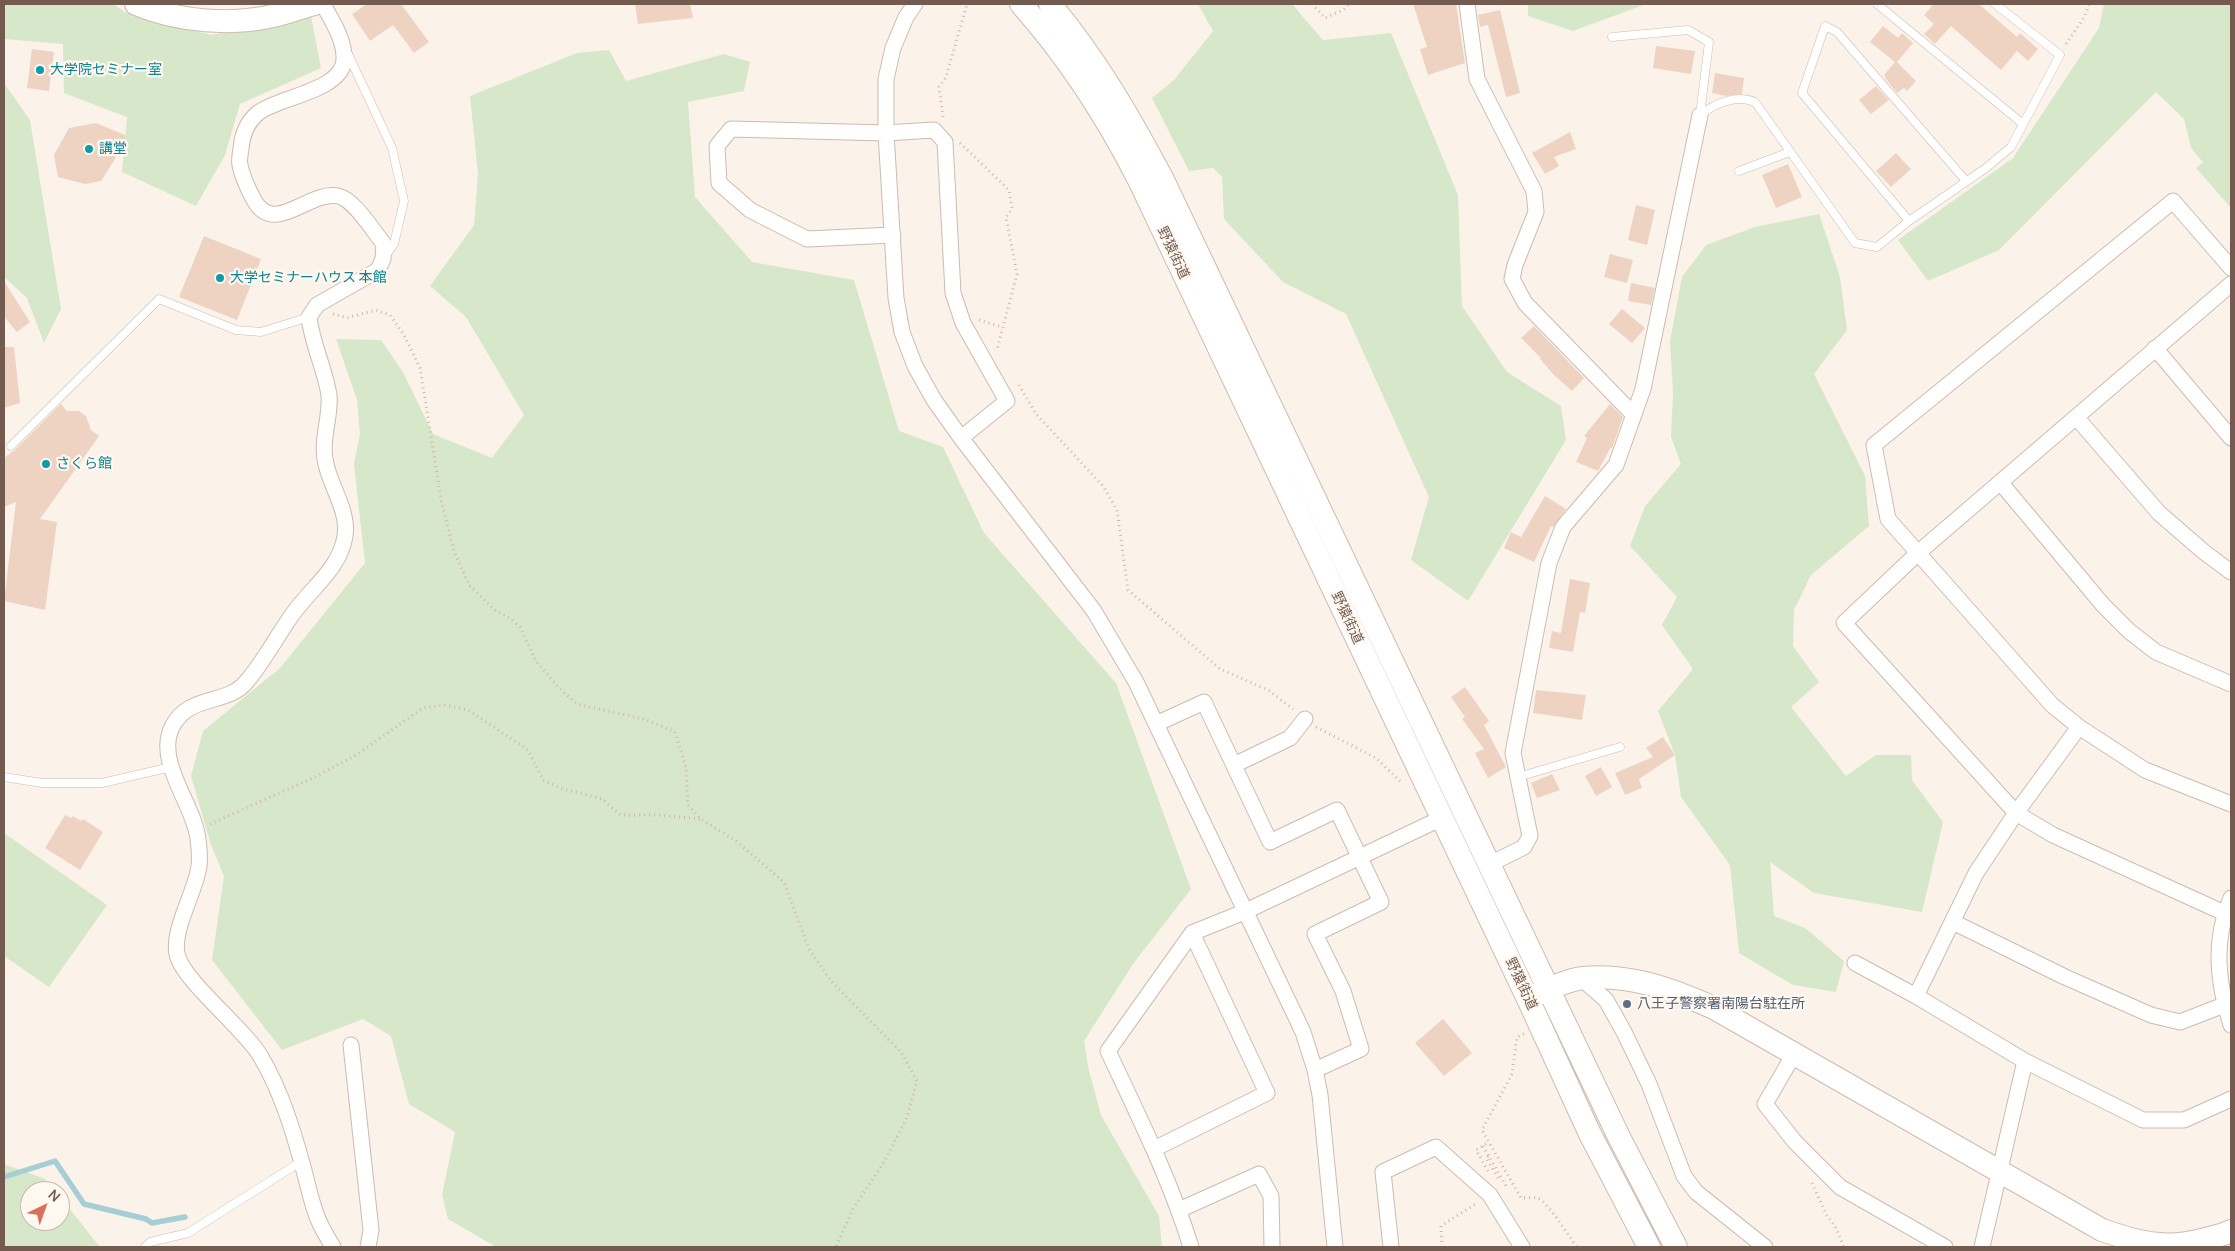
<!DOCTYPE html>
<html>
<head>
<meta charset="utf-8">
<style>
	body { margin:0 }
	#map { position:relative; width:2235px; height:1251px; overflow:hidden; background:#fbf3e9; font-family:Manrope,sans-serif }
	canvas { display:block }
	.frame { position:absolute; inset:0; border:5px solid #735b4f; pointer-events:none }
	.north { position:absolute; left:20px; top:1181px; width:50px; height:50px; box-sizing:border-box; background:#fef8f0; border:1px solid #c6b9b0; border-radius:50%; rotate:42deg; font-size:14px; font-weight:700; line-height:20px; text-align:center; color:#735b4f }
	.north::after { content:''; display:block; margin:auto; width:18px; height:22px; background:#d9725a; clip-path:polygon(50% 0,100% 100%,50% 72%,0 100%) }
</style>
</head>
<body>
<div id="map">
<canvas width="2235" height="1251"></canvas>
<div class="frame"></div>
<div class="north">N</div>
</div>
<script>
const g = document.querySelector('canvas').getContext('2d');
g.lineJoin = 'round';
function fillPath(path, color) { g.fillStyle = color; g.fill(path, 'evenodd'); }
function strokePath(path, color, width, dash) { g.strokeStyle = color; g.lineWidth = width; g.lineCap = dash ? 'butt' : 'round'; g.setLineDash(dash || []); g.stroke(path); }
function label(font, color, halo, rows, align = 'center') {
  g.font = font + ' Manrope,"Noto Sans JP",sans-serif'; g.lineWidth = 4.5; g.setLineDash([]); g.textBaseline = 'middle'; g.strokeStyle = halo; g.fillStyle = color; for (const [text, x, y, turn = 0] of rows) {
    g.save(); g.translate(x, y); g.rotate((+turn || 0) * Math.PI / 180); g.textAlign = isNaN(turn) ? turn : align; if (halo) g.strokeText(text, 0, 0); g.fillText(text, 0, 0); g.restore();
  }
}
fillPath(new Path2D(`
	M4 4H114L124 12 211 35 311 16 321 68 240 104 225 155 196 206 122 172 127 117 64 93 63 44 4 39Z
	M1198 4H1292L1323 40 1391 33 1458 195 1462 306 1507 372 1561 406 1566 440 1468 601 1411 560 1429 497 1346 314 1283 282 1224 219 1222 177 1213 168 1189 171 1152 98 1174 80 1213 31Z
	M1528 4H1646L1573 31 1528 16Z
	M2104 4H2231V208L2196 168 2203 162 2191 148 2184 119 2156 92 1999 250 1928 281 1898 240 2013 158 2099 28Z
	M609 50 626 81 724 54 750 62 744 91 688 102 695 197 752 262 854 280 899 431 943 447 984 533 1116 683 1191 889 1133 964 1084 1041 1088 1067 1101 1115 1159 1216 1162 1247H496L448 1219 442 1195 455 1132 409 1104 391 1036 363 1019 282 1050 212 960 224 876 211 845 191 776 203 731 280 668 365 563 354 464 360 434 357 400 336 339 381 340 403 372 433 434 492 458 524 415 466 317 430 286 474 225 478 174 470 96 577 53Z
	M4 83 30 120 61 309 44 343 27 298 4 277Z
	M1819 214 1840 277 1847 330 1814 374 1865 476 1869 526 1811 575 1794 610 1793 646 1819 682 1791 707 1846 776 1876 755H1911L1912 780 1943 822 1922 912 1814 893 1770 862 1774 916 1805 928 1844 961 1836 992 1793 985 1739 953 1730 865 1681 797 1675 755 1658 711 1693 669 1662 625 1677 597 1630 546 1645 506 1681 464 1671 437 1673 393 1670 341 1682 277 1706 245 1755 227Z
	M4 833 107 905 49 987 4 956Z
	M4 1164 45 1179 55 1191H30V1221H60V1197L100 1247H4Z`), '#d6e8c9');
strokePath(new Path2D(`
	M4 1177 55 1161 84 1204 146 1219 152 1223 185 1217`), '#a6ced4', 5.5);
fillPath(new Path2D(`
	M367 4H401L429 42 414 53 393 25 370 41 352 14Z
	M635 4H690L693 18 638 24Z
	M1413 4H1456L1465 63 1428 75 1420 49 1427 47Z
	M1934 4H1979L2017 37 2020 33 2038 49 2028 61 2017 51 2001 70 1951 26 1935 44 1924 34 1934 24 1924 15Z
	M1500 10 1520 93 1506 97 1488 25 1480 27 1478 15Z
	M1883 26 1898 38 1902 33 1913 43 1897 62 1916 81 1907 91 1904 88 1897 93 1885 78 1886 77 1884 75 1895 62 1870 42Z
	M1656 46 1695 51 1691 74 1653 68Z
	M32 49 54 52 49 91 27 88Z
	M1715 73 1744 78 1742 94 1726 96 1712 93Z
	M1876 86 1889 100 1871 114 1859 100Z
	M96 123 125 135V143L101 181 85 184 58 177 54 155 69 128Z
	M1570 132 1576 149 1554 157 1559 166 1545 174 1532 153Z
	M1896 153 1911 169 1891 187 1876 171Z
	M1788 164 1802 197 1776 208 1762 175Z
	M1636 205 1655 210 1647 245 1628 240Z
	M204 236 261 259 237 320 179 297Z
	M1610 254 1633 260 1627 283 1604 277Z
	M4 281 30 322 17 332 4 317Z
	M1631 283 1655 288 1651 305 1628 301Z
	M1622 309 1645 328 1632 343 1609 324Z
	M1534 326 1584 378 1572 391 1554 375 1540 359 1541 358 1521 338Z
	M4 347H14L20 403 4 408Z
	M61 404 67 411H79L86 416 91 430 99 436 40 519 57 522 45 610 4 601 16 502 4 507V458L15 450Z
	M1610 404 1623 417 1612 448 1611 447 1598 471 1576 462 1587 438 1584 436Z
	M1545 496 1566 509 1553 527 1551 526 1534 562 1504 548 1511 532 1521 537Z
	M1570 579 1590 583 1585 613 1580 612 1573 652 1549 648 1552 631 1561 633Z
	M1465 687 1489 721 1484 725 1506 767 1488 778 1475 753 1484 749 1462 719 1465 717 1451 697Z
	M1536 690 1586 695 1582 720 1533 713Z
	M1663 737 1675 755 1639 779 1642 788 1625 795 1615 773 1653 757 1646 748Z
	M1601 767 1612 787 1596 796 1585 776Z
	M1552 774 1560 790 1537 798 1531 783Z
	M65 815 71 818 73 816 81 821 83 819 103 832 80 870 45 848Z
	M1443 1019 1472 1053 1444 1076 1415 1043Z`), '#eed3c3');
const lane = new Path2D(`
	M1877 4 2023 124
	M1612 37 1688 30 1709 42 1700 115
	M348 54 392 148 404 201 394 244 386 255
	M1700 115C1714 104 1736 94 1755 102L1855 243 1877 247 1909 221 1986 168 2011 147 2060 55 1995 4
	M1739 171 1790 152
	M1909 221 1802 93 1825 26 1837 32 1966 181
	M11 446 159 299 236 330 261 332 309 317
	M4 777 42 783H102L171 767
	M1518 777 1620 747
	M145 1247 150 1242 188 1233 302 1161`);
const street = new Path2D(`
	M323 4C332 21 345 40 344 60 342 91 278 97 258 113 247 122 242 136 241 149 240 154 239 160 240 165 242 176 248 189 254 200 274 237 309 190 338 196 354 199 373 231 384 244L383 259 378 270 317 305 309 317C312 344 325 369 329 395 331 418 320 441 326 464 331 488 349 511 345 536 340 569 310 589 292 615 277 636 264 661 247 681 228 706 189 693 172 727 155 762 194 804 198 839 199 847 200 858 199 866 196 891 172 929 177 954 182 980 245 1029 261 1057 281 1091 293 1130 303 1167 308 1184 311 1203 318 1219 322 1229 328 1238 333 1247
	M915 4 906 17 893 48 886 79V133L896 298 902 332 915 366 934 400 961 438 1094 611 1136 682 1303 1032 1315 1070 1320 1095 1335 1247
	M1467 4 1477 79 1534 191 1536 212 1515 265 1512 279 1525 303 1633 414
	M893 235 807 239 750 210 719 183 717 146 731 129 886 133 934 130 945 142 953 293 963 323 1007 401 961 438
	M2231 268 2173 201 1874 445 1888 519 2052 705 2079 727 2145 770 2231 804
	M2231 284 1919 552 1844 623 2016 813 2053 835 2231 916
	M2155 348 2231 438
	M2076 417 2159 513 2204 552 2231 572
	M2000 482 2103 605 2129 631 2156 652 2231 684
	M1156 724 1204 702 1270 842 1337 810 1381 902 1315 934 1343 991 1361 1049 1315 1070
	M1234 765 1290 738 1305 719
	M1488 865 1524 847 1530 836 1513 753 1549 563 1563 527 1616 465 1643 389 1700 115
	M2231 898C2213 940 2217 982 2231 1025
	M1953 922 2065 977 2151 1015 2180 1022 2224 1005
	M1855 963 1916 996 2025 1061 2143 1120H2184L2231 1099
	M1581 978 1606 1000 1624 1032 1649 1084 1684 1176 1696 1192 1765 1247
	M1916 996 1976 873 2016 813 2079 727
	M351 1045 371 1230 368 1247
	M1794 1054 1765 1104 1795 1142 1840 1187 1945 1247
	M1154 1149 1267 1093 1192 933
	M1179 1210 1259 1174 1271 1196 1272 1247
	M1191 1247C1170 1179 1138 1115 1108 1051L1192 933 1244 912 1442 818
	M1391 1247 1383 1172 1436 1147 1490 1195 1522 1247
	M1982 1247 2025 1061`);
const secondary = new Path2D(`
	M136 4C178 22 233 26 277 15 290 12 302 7 314 4
	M1021 4C1069 58 1107 117 1140 182L1528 999 1590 1134 1649 1247
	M1050 4C1096 59 1129 116 1163 180L1619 1137 1676 1247
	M1536 995C1550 988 1568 980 1583 978 1629 973 1674 990 1714 1008L2102 1230C2140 1243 2166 1250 2205 1239 2214 1237 2223 1235 2231 1231`);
strokePath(lane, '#ccbbb0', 9);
strokePath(street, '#ccbbb0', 17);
strokePath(secondary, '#cebcae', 24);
strokePath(new Path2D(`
	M1312 4 1325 18 1343 10 1349 4
	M2066 44 2085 16 2089 4
	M943 117 939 87 946 77 967 4
	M960 143 1009 190 1012 209 1006 217 1017 274 997 350
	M333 314 347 318 376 310 390 315 404 335 420 368 442 504 454 551 469 585 495 610 511 619 520 627 536 661 560 689 577 704 644 719 675 732 686 768 688 805 701 819 736 841 784 882 809 949 831 981 901 1052 917 1081 906 1120 884 1162 853 1209 836 1247
	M979 320 1002 327
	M1019 385 1036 414 1103 486 1117 510 1128 590 1220 669 1268 690 1293 709
	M1316 727 1376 758 1402 783
	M210 824 313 778 356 755 423 708 444 705 468 710 528 750 543 780 563 789 602 799 621 815H657L701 819
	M1524 1034 1517 1037 1512 1074 1482 1130 1521 1198C1526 1198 1532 1197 1537 1198 1548 1201 1568 1236 1577 1247
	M1483 1146 1489 1156
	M1488 1171 1476 1150 1489 1142
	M1498 1178 1486 1158 1489 1156 1506 1186 1504 1187
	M1812 1183 1826 1214 1835 1226 1844 1247
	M1442 1247 1441 1226 1477 1203`), '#d3b6a6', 3, [1, 4]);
strokePath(lane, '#fff', 8);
strokePath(street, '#fff', 15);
strokePath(secondary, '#fff', 22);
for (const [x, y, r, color] of [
	[40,70,5,"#0f9aa8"],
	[89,149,5,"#0f9aa8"],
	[220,278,5,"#0f9aa8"],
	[46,464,5,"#0f9aa8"],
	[1627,1004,5,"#5c6f8a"]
]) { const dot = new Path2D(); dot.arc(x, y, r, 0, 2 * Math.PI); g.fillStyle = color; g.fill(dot); strokePath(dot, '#fef8f0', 2); }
label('14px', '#0d838f', '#fef8f0', [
	["大学院セミナー室",50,70],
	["講堂",99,149],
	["大学セミナーハウス 本館",230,278],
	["さくら館",56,464]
], 'left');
label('14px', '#735b4f', '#fef8f0', [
	["野猿街道",1173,253,65],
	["野猿街道",1347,618,65],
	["野猿街道",1521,984,65]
]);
label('14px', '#4e5e75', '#fef8f0', [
	["八王子警察署南陽台駐在所",1637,1004]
], 'left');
</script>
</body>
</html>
